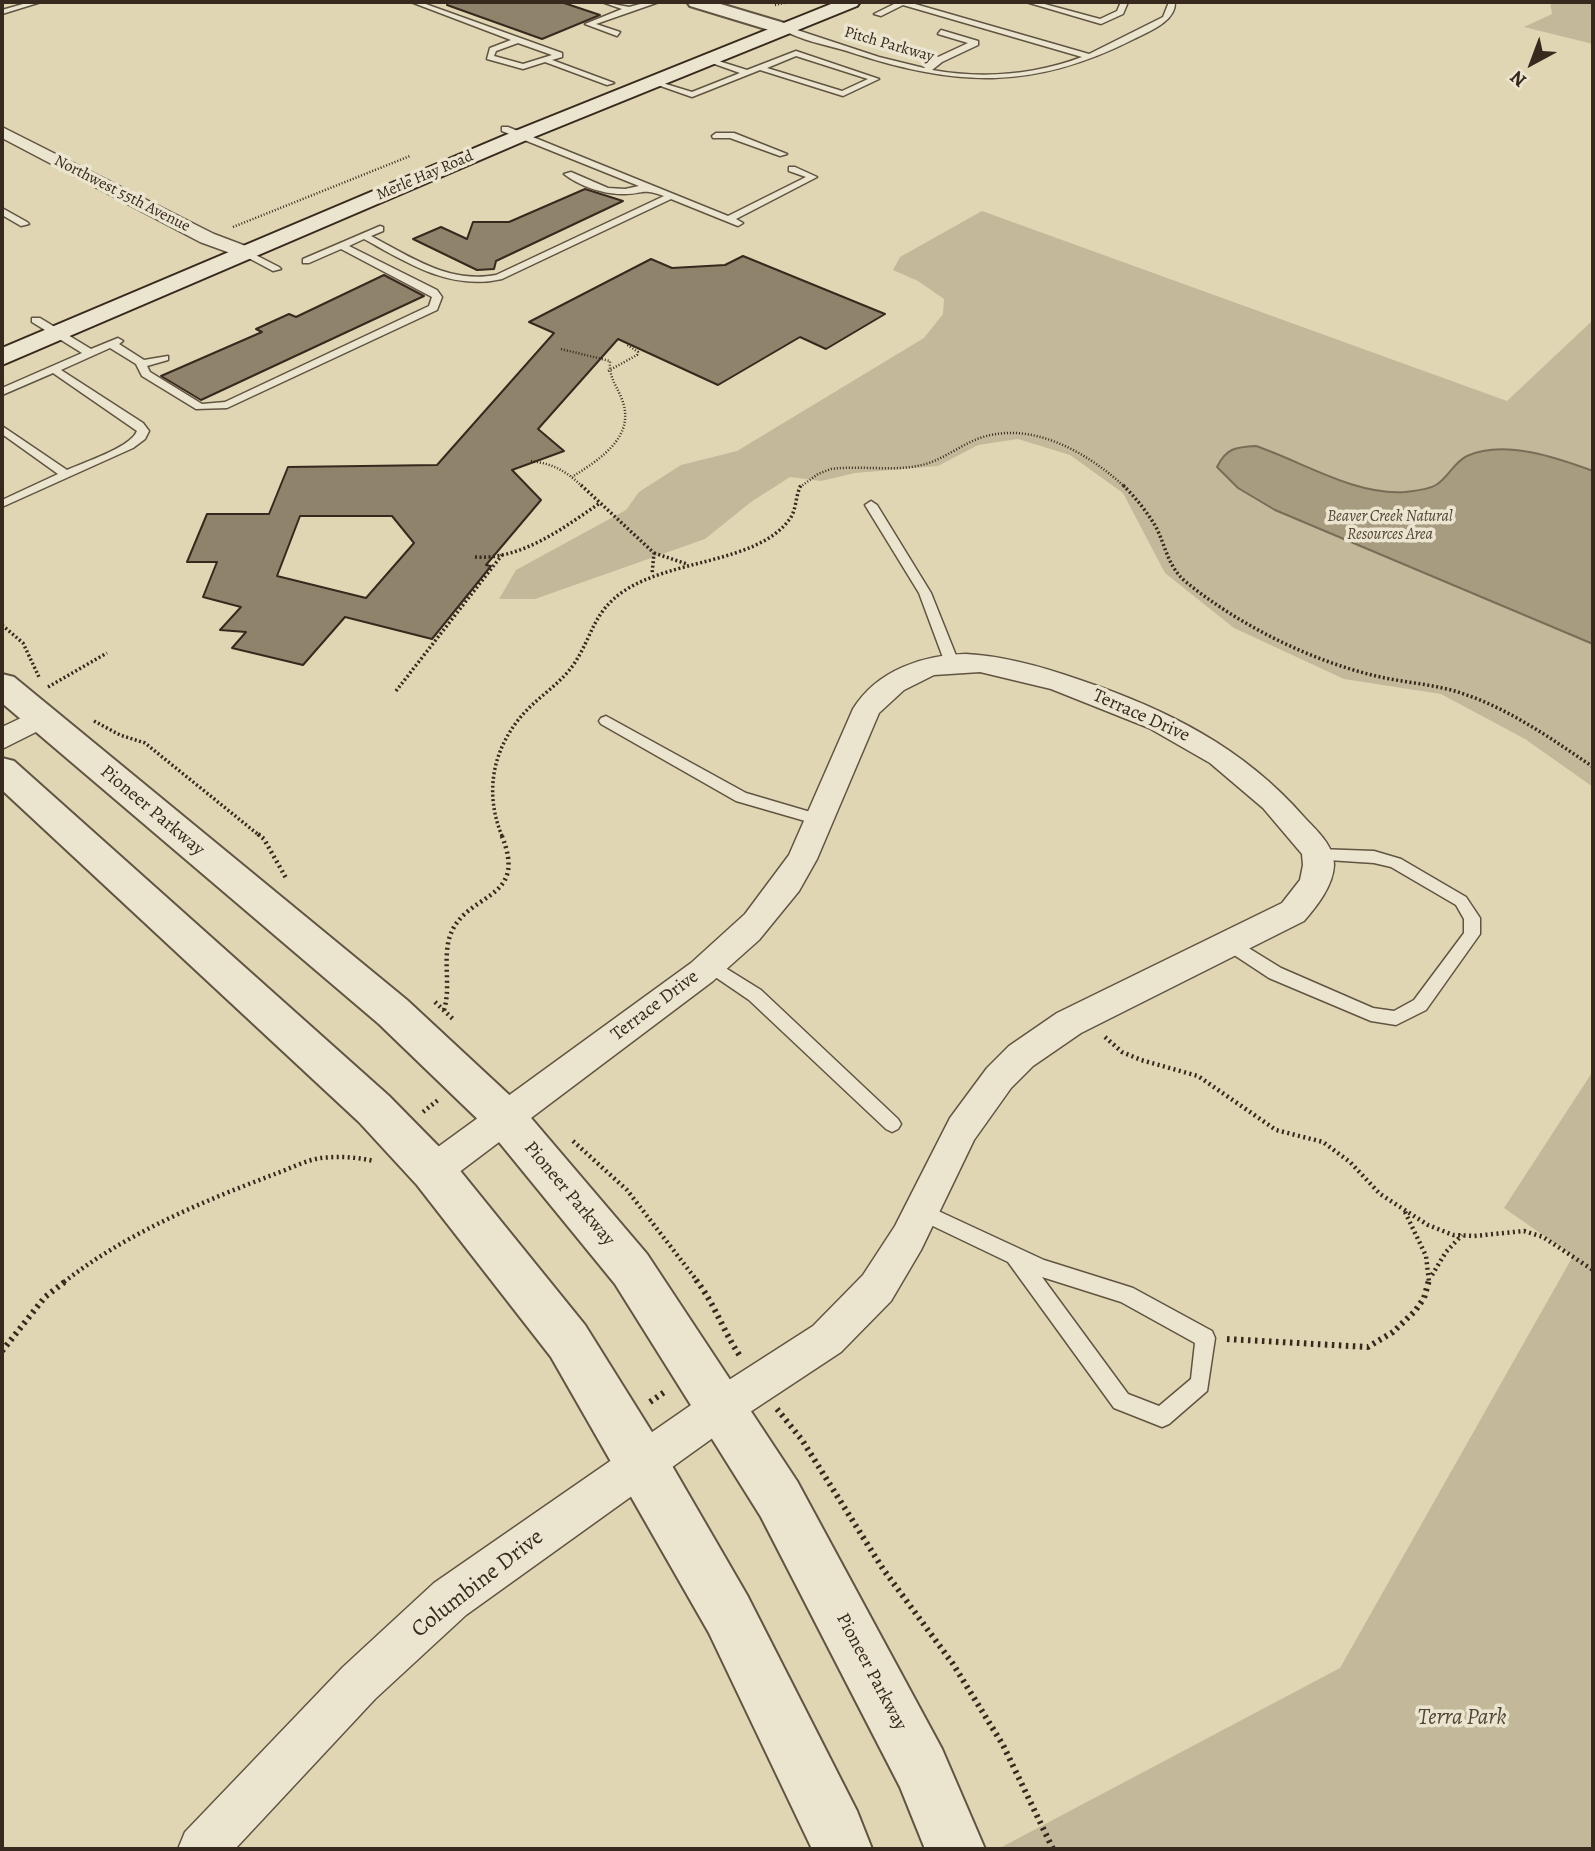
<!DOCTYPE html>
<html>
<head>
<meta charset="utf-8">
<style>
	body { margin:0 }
	#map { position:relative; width:1595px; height:1851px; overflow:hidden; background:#e0d6b3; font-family:Alegreya,serif }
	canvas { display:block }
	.frame { position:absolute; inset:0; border:4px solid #37291d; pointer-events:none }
	.north { position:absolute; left:1497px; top:28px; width:70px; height:70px; -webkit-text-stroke:5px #ebe4ce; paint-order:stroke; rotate:221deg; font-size:19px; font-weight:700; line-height:28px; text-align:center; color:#37291d }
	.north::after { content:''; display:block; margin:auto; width:24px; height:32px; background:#37291d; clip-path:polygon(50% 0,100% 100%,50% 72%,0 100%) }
</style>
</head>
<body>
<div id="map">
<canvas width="1595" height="1851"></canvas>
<div class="frame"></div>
<div class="north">N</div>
</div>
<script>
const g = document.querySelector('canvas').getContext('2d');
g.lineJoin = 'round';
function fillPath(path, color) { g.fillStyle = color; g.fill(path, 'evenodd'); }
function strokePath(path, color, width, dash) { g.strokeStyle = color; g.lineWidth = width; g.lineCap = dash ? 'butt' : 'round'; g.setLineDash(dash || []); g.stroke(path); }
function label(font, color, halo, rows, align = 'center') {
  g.font = font + ' Alegreya,serif'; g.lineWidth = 7; g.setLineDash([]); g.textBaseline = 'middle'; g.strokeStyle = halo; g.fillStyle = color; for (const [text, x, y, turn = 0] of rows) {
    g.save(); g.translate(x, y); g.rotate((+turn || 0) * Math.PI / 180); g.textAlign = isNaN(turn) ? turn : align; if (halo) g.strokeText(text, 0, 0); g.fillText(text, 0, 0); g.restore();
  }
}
fillPath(new Path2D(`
	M1550 2H1593V44L1524 27 1552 14Z
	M982 211 1507 401 1593 320V787L1525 739 1441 694 1344 679 1234 628 1165 573 1123 493 1070 455 1018 439 978 445 938 466 855 473 821 481 790 477 751 502 705 539 535 599H499L516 570 626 510 639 492 681 465 737 451 924 338 943 314 944 299 918 281 893 270 900 257Z
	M1593 1071V1849H998L1340 1668 1573 1256 1504 1208Z`), '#c3b99a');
const water = new Path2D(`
	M1256 446C1303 462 1354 495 1404 492 1413 491 1428 490 1436 485 1448 478 1454 462 1467 456 1504 439 1558 458 1593 471V644L1275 510 1238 488 1217 467C1226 448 1236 447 1256 446Z`);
fillPath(water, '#a79b80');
strokePath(water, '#7a6d58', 2);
const building = new Path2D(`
	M448 2H561L600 15 542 39 447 5Z
	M585 189 623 201 496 261 494 269 477 270 413 239 441 227 467 239 473 222H509Z
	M743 256 885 314 826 349 800 337 718 385 618 339 538 429 564 451 512 470 541 500 486 565 491 566 432 639 345 617 303 665 232 648 246 632 220 630 241 607 203 597 217 562H187L207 514H269L288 467 437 465 554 333 529 322 651 259 672 268 725 265ZM300 516H392L414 543 366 598 277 576Z
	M384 275 424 296 201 400 161 376 262 332 256 329 289 314 296 317Z`);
fillPath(building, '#8f836b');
strokePath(building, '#37291d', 2);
const service = new Path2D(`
	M30 2H41L2 14V10Z
	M411 2H420L562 53V57L552 60 614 83 607 85 545 62 523 69 487 59 490 48 511 40ZM518 43 552 55 523 64 494 56 496 51Z
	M602 2 629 7 648 2H659L596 24 620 32 617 36 585 24 622 9Z
	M898 2H908L1089 54 1163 17 1169 2H1175C1176 21 1150 31 1134 39 1032 91 955 87 847 51 826 45 800 40 781 29L788 27 879 57 924 68 933 61 901 51V47L938 57 968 43 938 34 941 30 978 41V45L942 62 932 70C982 79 1034 75 1082 57L903 5 881 16 874 14Z
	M1026 2H1037L1100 19 1117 11 1121 2H1128L1123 14 1101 24Z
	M796 51 879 79 843 96 760 70 692 97 652 83 656 81 692 92 740 73 709 62V58L747 70ZM796 56 868 79 842 91 767 68Z
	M502 127H508L728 216 806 177 789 171V167H795L817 177 736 219 743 223 738 226 671 199 502 279C450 291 408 263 364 239L349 246 437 290 442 297 437 310 227 408 196 409 142 376 136 364 110 348 61 370 143 423 149 431 145 439 133 448 2 507V500L58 474 2 434V426L67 470C84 462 130 448 137 431L53 373 2 395V388L82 353 32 322V318H40L91 349 118 338 123 341 119 344 144 360 168 356V360L147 366 150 372 202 404 225 402 429 306 432 297 341 249 309 263H303V259L380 226 383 227V231L371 236C411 257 449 284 496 275L664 196C640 187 643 195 621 194 602 194 578 185 564 174L571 172 608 188 625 189 639 186 502 131Z
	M716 133H734L787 154 780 156 730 138H713L712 136Z
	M2 208 27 222 29 224 21 226 2 215Z
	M244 249 279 267 281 269 273 271 241 254 239 252Z
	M871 501 877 505 931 593 959 663 957 666 952 667 945 663 919 593 865 505Z
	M606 716 746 793 824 816 826 820 819 825 736 801 601 724 599 721 601 718Z
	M1318 849 1374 851 1401 859 1466 897 1480 918V934L1426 1010 1396 1025 1371 1021 1269 978 1222 947 1220 943 1222 939H1234L1281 968 1373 1008 1394 1011 1414 1000 1464 933V919L1456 905 1391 867 1374 863 1313 859 1310 855 1313 851Z
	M711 959 761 990 898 1119 901 1124 898 1129 892 1132 886 1129 749 1000 705 970 703 965 705 960Z
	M921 1203 1044 1260 1133 1288 1212 1331 1215 1338 1207 1391 1169 1424 1162 1427 1114 1408 1008 1262 914 1217 912 1211 914 1205ZM1042 1277 1121 1302 1195 1343 1191 1379 1159 1406 1128 1394Z`);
const minor = new Path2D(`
	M2 127 214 234 251 248 253 252 244 258 200 242 2 138Z
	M966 654C1005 656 1043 667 1080 680 1166 709 1243 747 1304 817 1316 830 1334 845 1334 865 1333 886 1317 906 1304 921L1081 1033 1033 1066 1011 1088 974 1140 921 1250 891 1301 841 1352 735 1422 466 1615 375 1699 235 1849H178L185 1832 343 1667 434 1583 707 1394 813 1326 863 1275 895 1226 950 1118 987 1068 1009 1046 1057 1013 1282 903 1300 880 1303 865 1302 854 1263 808 1210 763 1149 728 1051 689 980 672 934 675 904 690 879 713 817 859 799 891 759 940 713 981 446 1182 433 1187 420 1182 415 1171 420 1160 691 963 745 914 789 855 853 709C877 670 923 655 966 654Z
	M40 709 50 711 54 718 50 725 2 749V727Z`);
const tertiary = new Path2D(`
	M687 2H714L791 25 794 29 785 34 779 33 690 6Z
	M2 674 14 677 407 1000 520 1105 647 1254 797 1481 942 1749 985 1849H925L900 1787 761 1517 615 1284 490 1131 379 1024 2 703Z
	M2 758 14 761 389 1096 449 1157 585 1325 660 1445 747 1595 857 1811 872 1849H812L709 1633 551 1357 417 1185 359 1122 2 790Z`);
const secondary = new Path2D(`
	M836 2H860L857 6 529 139 2 365V348L515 131Z`);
strokePath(service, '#615442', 3);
strokePath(minor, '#615442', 3);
strokePath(tertiary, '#615442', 4);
strokePath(secondary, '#37291d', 4);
strokePath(new Path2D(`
	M775 5 788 2
	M233 227 410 156
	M561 349 610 361C609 377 615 383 621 397 638 436 600 459 572 477
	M608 371 637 355 638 352 626 344
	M531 461C554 464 566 471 583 487
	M800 487 818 474 831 469C861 465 893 472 922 465 943 460 960 445 980 438 1032 420 1088 453 1125 487`), '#37291d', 2.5, [1, 2]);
strokePath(new Path2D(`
	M581 485 654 553 652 574
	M1123 485C1136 498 1147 512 1156 527 1166 547 1168 567 1186 582 1239 625 1309 660 1376 676 1405 683 1436 684 1464 694 1511 710 1552 739 1593 767
	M654 553 687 564
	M475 557C522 560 563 528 600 503
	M2 625 23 643 39 677
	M48 687 107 653
	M396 691 502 555
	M94 721 120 735 145 743 260 836
	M502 836C482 788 495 740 532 705 546 692 563 680 574 664 593 635 593 612 624 591 672 559 757 563 789 520 797 510 795 496 801 485`), '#37291d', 3.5, [2, 2.5]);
strokePath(new Path2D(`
	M258 834 264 839 286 878
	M435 1002 454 1020
	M444 1010C451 987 443 963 449 939 463 890 531 904 501 834
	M1105 1037 1122 1052 1141 1060 1198 1076 1276 1130 1323 1142 1350 1162 1380 1194 1428 1225 1453 1235 1474 1236 1524 1231 1543 1237 1593 1270
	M423 1112 438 1100
	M573 1141 627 1190 698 1282
	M1405 1212 1426 1256 1429 1282
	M1432 1275 1446 1252 1462 1235
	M64 1282C125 1234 203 1201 275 1174 289 1169 306 1160 321 1158 339 1156 356 1157 374 1161`), '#37291d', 4.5, [2, 3.5]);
strokePath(new Path2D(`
	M696 1280C715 1304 723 1331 740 1356
	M1227 1339 1368 1347 1393 1332 1415 1311 1424 1298 1429 1280
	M2 1351 45 1297 67 1280
	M650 1402 666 1391
	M777 1409 802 1440 883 1569 953 1664 1003 1745 1053 1849`), '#37291d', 6, [2.5, 4.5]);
fillPath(service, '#ebe4ce');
fillPath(minor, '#ebe4ce');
fillPath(tertiary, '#ebe4ce');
fillPath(secondary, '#ebe4ce');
label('16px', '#37291d', '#ebe4ce', [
	["Pitch Parkway",889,45,16],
	["Merle Hay Road",425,176,-23],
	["Northwest 55th Avenue",122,194,27]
]);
label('italic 16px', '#534636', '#ebe4ce', [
	["Beaver Creek Natural",1390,517],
	["Resources Area",1390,535]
]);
label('19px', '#37291d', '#ebe4ce', [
	["Terrace Drive",1141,716,24],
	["Pioneer Parkway",152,811,40],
	["Terrace Drive",655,1006,-37],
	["Pioneer Parkway",569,1194,50],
	["Pioneer Parkway",871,1672,62]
]);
label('23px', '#37291d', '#ebe4ce', [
	["Columbine Drive",478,1584,-38]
]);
label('italic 23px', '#534636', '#ebe4ce', [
	["Terra Park",1462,1718]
]);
</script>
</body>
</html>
